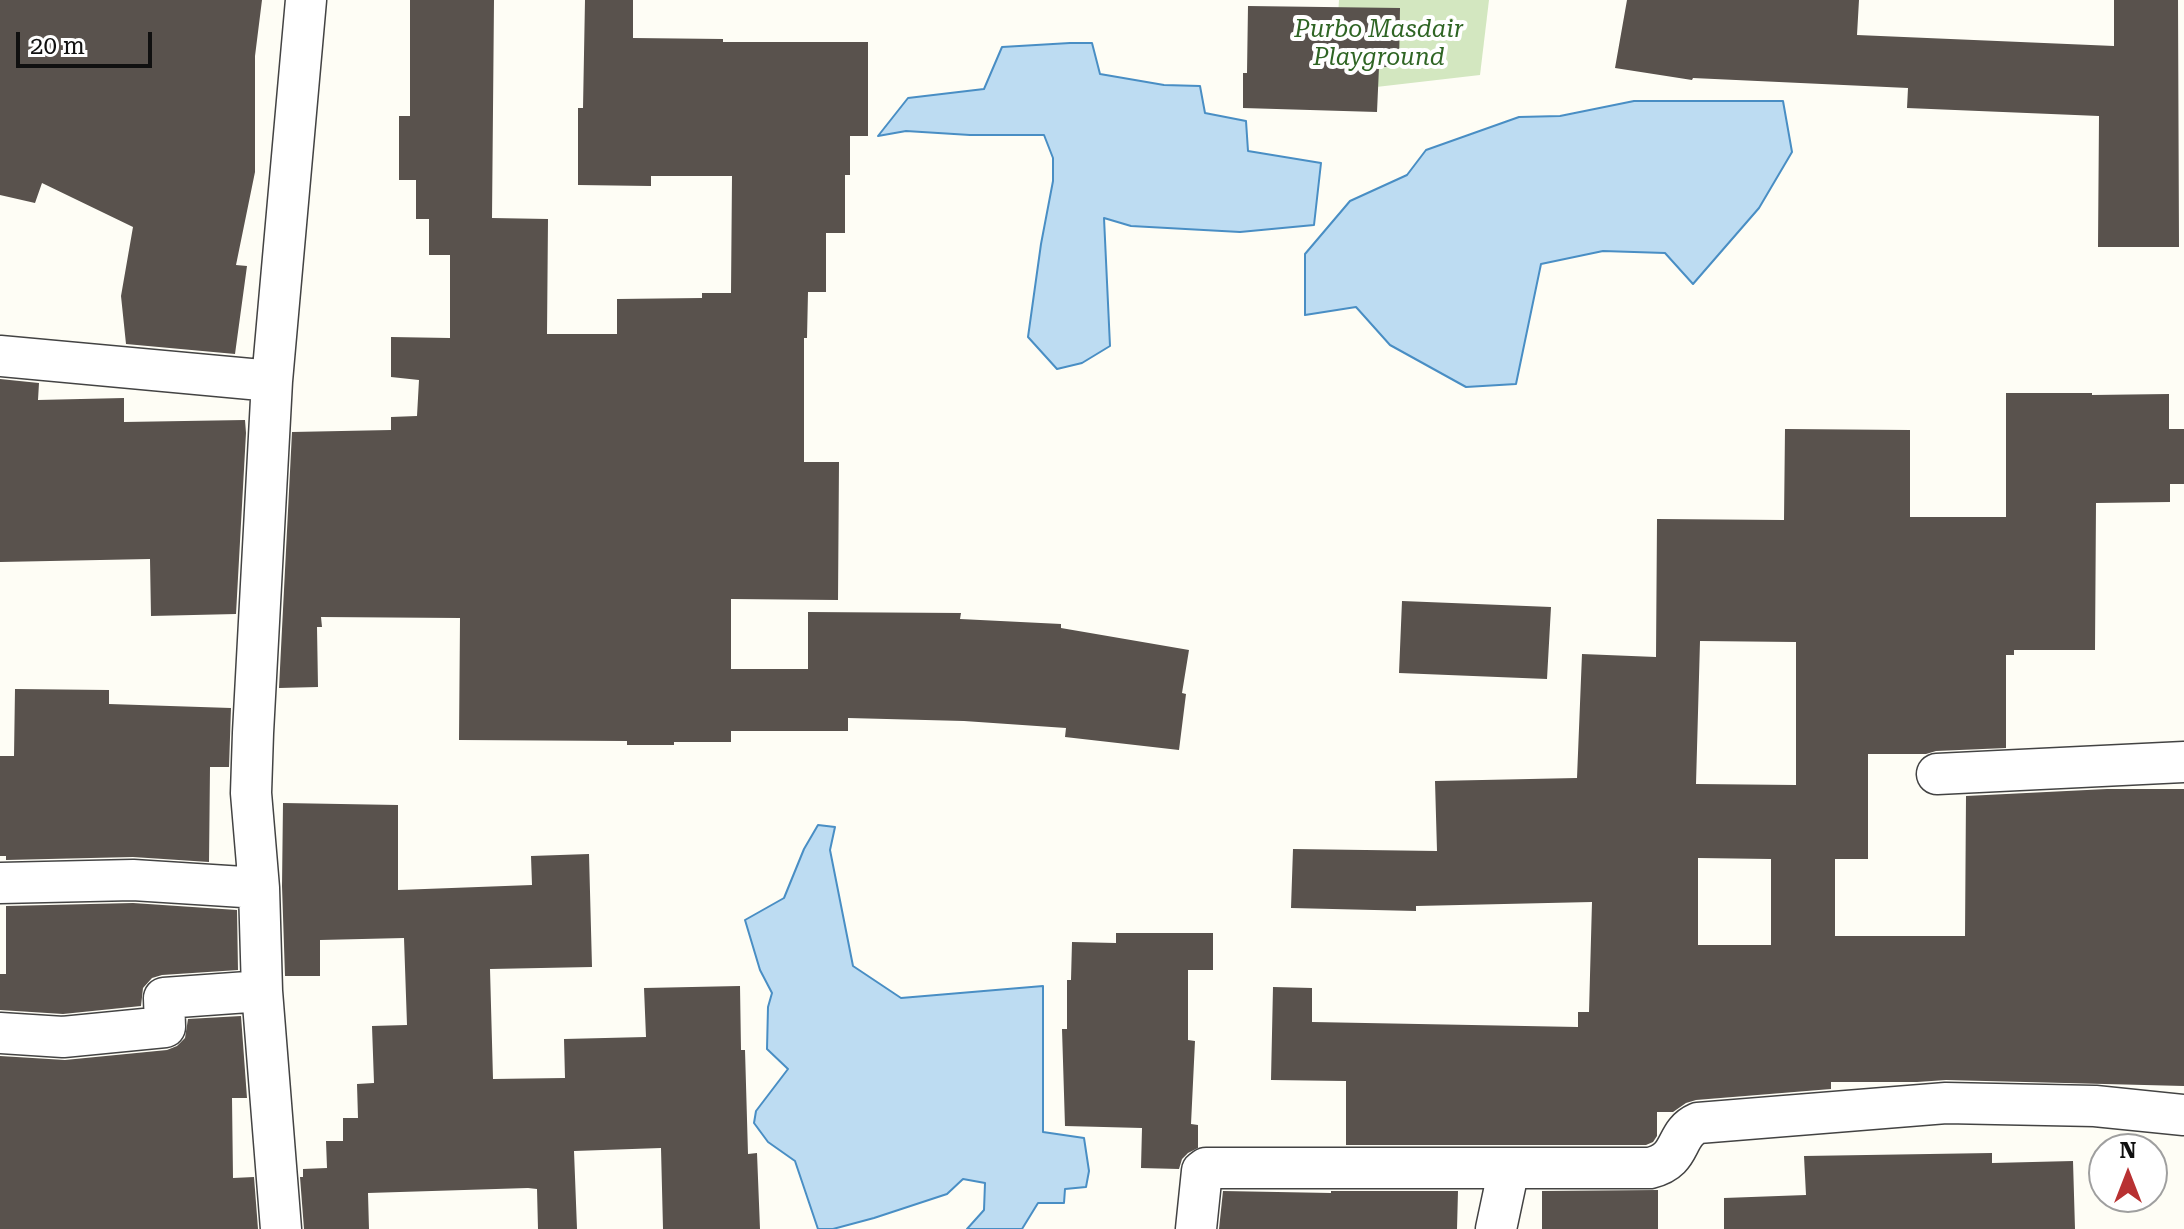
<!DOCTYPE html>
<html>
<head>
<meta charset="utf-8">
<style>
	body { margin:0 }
	#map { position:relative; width:2184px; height:1229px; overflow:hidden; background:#fefdf5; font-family:"Roboto Serif",serif }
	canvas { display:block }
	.north { position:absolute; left:2088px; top:1133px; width:80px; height:80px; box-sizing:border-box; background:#fff; border:2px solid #9f9f9f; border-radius:50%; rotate:0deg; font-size:22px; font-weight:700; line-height:32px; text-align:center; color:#101010 }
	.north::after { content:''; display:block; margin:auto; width:28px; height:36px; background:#b83132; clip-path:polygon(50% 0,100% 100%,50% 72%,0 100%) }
	.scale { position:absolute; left:16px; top:32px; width:136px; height:36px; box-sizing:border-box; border:4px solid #101010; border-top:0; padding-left:10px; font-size:24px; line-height:28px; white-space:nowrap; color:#101010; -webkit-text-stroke:6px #fff; paint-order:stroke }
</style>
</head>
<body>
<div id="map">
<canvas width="2184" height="1229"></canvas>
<div class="north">N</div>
<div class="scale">20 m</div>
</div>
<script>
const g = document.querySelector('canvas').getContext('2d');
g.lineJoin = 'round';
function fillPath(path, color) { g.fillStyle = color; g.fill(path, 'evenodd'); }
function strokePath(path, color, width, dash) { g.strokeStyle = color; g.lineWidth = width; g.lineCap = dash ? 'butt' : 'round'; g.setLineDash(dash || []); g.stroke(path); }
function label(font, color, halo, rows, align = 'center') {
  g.font = font + ' "Roboto Serif",serif'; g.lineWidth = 8; g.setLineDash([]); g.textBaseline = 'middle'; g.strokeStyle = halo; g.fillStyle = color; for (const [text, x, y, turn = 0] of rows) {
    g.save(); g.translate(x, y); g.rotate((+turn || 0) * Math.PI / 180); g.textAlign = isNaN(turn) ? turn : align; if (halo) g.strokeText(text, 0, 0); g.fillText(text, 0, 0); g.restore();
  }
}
fillPath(new Path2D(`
	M1339 0H1489L1480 75 1333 92Z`), '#d3e7c0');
const water = new Path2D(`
	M1070 43H1092L1100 74 1164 85 1200 86 1205 113 1246 121 1248 151 1321 163 1314 225 1240 232 1131 226 1104 218 1110 346 1082 363 1057 369 1028 337 1041 244 1053 181V158L1044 135H970L906 131 878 136 908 98 984 89 1002 47Z
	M1634 101H1783L1792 152 1759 208 1693 284 1665 253 1603 251 1541 264 1516 384 1466 387 1390 345 1356 307 1305 315V254L1350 201 1407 175 1426 150 1519 117 1560 116Z
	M818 825 835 827 830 850 853 966 901 998 1043 986V1132L1084 1138 1089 1171 1086 1187 1065 1189 1064 1203H1038L1022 1229H967L984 1210 985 1183 963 1179 947 1194 874 1218 833 1229H818L795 1161 768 1142 754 1123 756 1111 788 1069 767 1049 768 1007 772 993 760 970 745 920 784 898 804 849Z`);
fillPath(water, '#bddcf2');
strokePath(water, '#498ec4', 2);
fillPath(new Path2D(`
	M0 0H262L255 56V172L236 265 247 266 235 354 126 344 121 296 133 227 42 183 35 203 0 195Z
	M410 0H494L492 218 548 219 547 334H617V299L702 298V293H731L732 176H651V186L578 185V108H583L585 0H633V38L723 39V42H868V136H850V175H845V233H826V292H808L807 338H804V462H839L838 600 731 599V669H808V612L961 613 960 619 1061 624V628L1189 650 1182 693 1186 694 1179 750 1065 737 1066 728 964 721 848 718V731H731V742H674V745H627V741L459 740 460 618 321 617 322 627H317L318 687 279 688 292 432 391 430V417L417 416 419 380 391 377V337L450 338V255H429V219H416V180H399V116H410Z
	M1627 0H1859L1857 35 2114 46V0H2178L2179 247H2098L2099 116 1907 108 1908 88 1693 78 1692 80 1615 68Z
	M1248 6 1400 8 1399 67H1379L1377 112 1243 108V73H1247Z
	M0 379 39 383 38 400 124 398V422L245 420 246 433 236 614 151 616 150 559 0 562Z
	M2006 393H2092V395L2169 394V429H2184V484H2170V502L2096 503 2095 650H2014V655H2006V748L1936 751 1926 754H1868V859H1835V936H1965L1966 796 2107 789H2184V1086L1946 1080 1917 1082H1831V1089L1696 1100 1686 1103 1673 1112H1657V1136L1653 1142 1646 1145H1346V1081L1271 1080 1273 987 1312 988V1022L1578 1027V1012H1589L1592 902 1416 906V911L1291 908 1293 849 1437 851 1435 781 1577 778 1582 654 1656 657 1657 519 1784 520 1785 429 1910 430V517H2006ZM1700 641 1796 642V785L1696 784ZM1698 858 1771 859V945H1698Z
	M1402 601 1551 607 1547 679 1399 673Z
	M15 689 109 690V704L231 708 229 767H210L209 862 133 857 6 860V856H0V756H14Z
	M283 803 398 805V890L532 885 531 856 589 854 592 967 490 969 493 1079 565 1078 564 1039 646 1037 644 988 740 986 741 1050H745L748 1154 757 1153 760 1229H663L661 1148 574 1151 577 1229H538L537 1189 528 1188 368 1193 369 1229H304L300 1177H303V1169L327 1168 326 1141H343V1118H358L357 1084 374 1083 372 1026 407 1025 404 938 320 940V976H285L282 886Z
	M133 903 237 910 238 970 162 975 152 978 143 988 141 1006 63 1014 0 1010V974H6V906Z
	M1116 933H1213V970H1188V1040L1195 1041 1191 1124 1198 1125V1148L1188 1153 1182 1159 1179 1169 1141 1168 1142 1128 1065 1126 1062 1029H1067V980H1071L1072 942 1116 943Z
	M241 1016 247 1098H232L233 1178 254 1177 258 1229H0V1056L65 1060 167 1050 177 1046 185 1038 188 1019Z
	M1992 1153V1163L2073 1161 2075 1229H1724V1198L1806 1195 1804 1156Z
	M1658 1190V1229H1542V1191Z
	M1223 1191 1331 1193V1191H1458L1457 1229H1219Z`), '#59524d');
const street = new Path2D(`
	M0 356 272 381
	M1937 774 2184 762
	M0 883 133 880 259 888
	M0 1033 63 1037 165 1027 164 998 262 991
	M281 1229 262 991 259 888 251 793 253 733 272 381 306 0
	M1196 1229 1202 1171 1206 1168H1650C1684 1160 1673 1134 1698 1123L1946 1103 2095 1106 2184 1115
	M1496 1229 1509 1168`);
strokePath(street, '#434343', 43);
strokePath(street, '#fff', 40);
label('italic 24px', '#2f6524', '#fff', [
	["Purbo Masdair",1379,30],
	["Playground",1379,58]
]);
</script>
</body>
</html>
